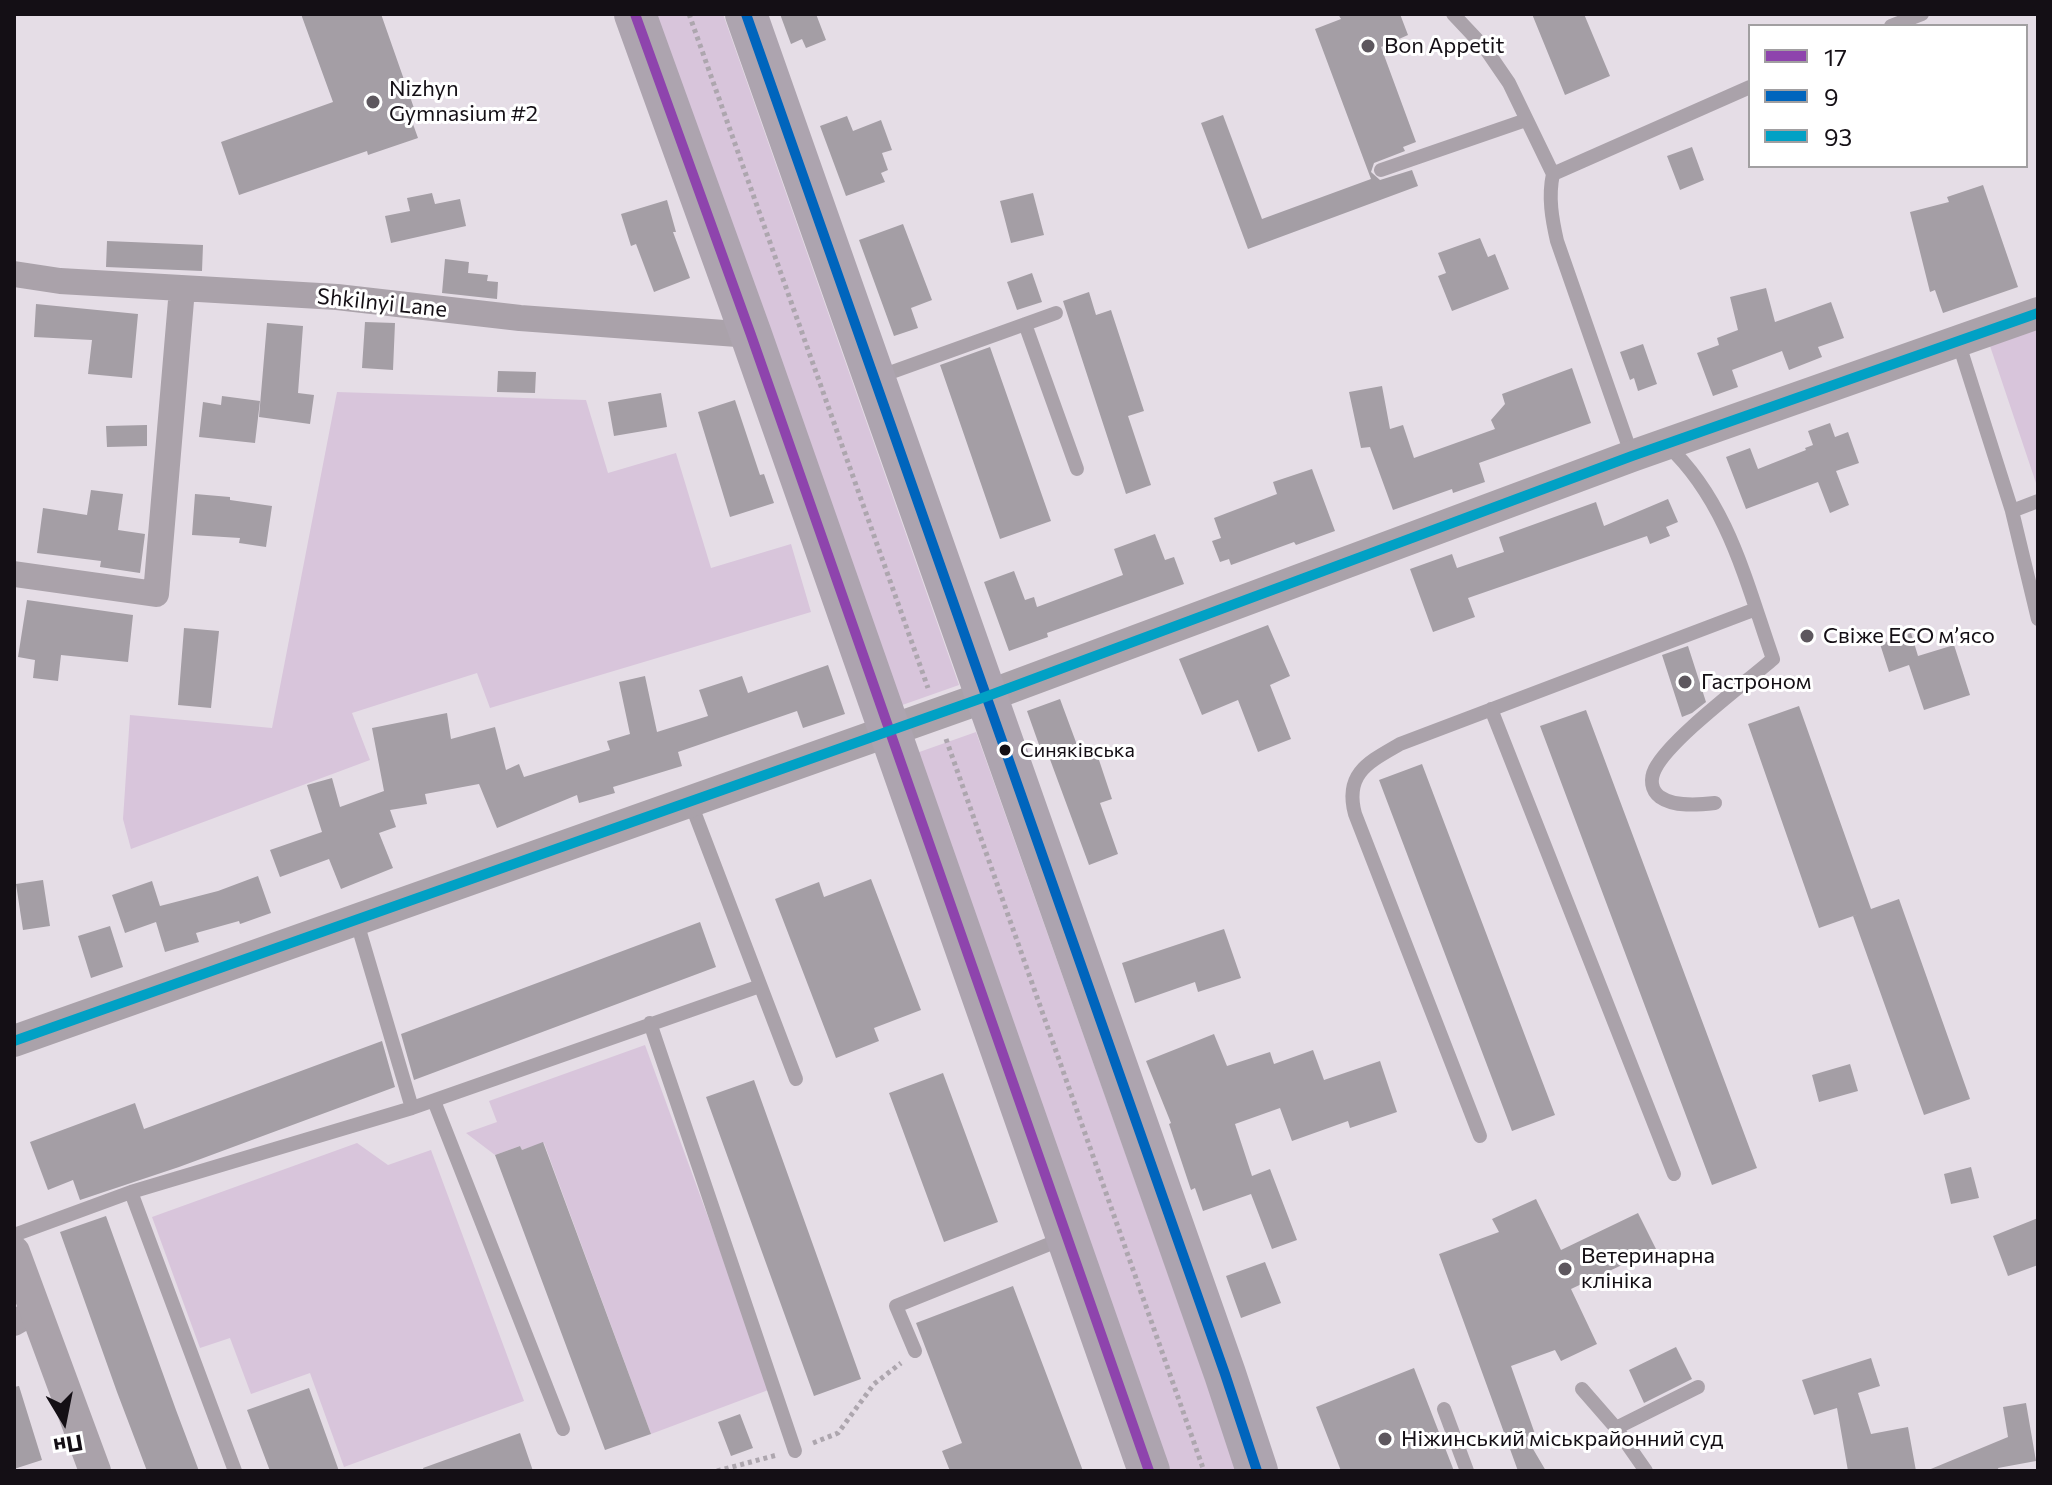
<!DOCTYPE html>
<html>
<head>
<meta charset="utf-8">
<style>
	body { margin:0 }
	#map { position:relative; width:2052px; height:1485px; overflow:hidden; background:#e5dde6; font-family:Commissioner,sans-serif }
	canvas { display:block }
	.frame { position:absolute; inset:0; border:16px solid #140f15; pointer-events:none }
	.legend { position:absolute; left:1748px; top:24px; width:280px; height:144px; box-sizing:border-box; background:#fff; border:2px solid #a19fa1; margin:0; padding:10px 14px; list-style:none; font-size:24px; color:#140f15 }
	.legend li { display:flex; align-items:center; gap:16px; height:40px }
	.legend b { width:40px; border:2px solid #a19fa1 }
	.north { position:absolute; left:24px; top:1381px; width:80px; height:80px; -webkit-text-stroke:6px #fff; paint-order:stroke; rotate:170deg; font-size:22px; font-weight:700; line-height:32px; text-align:center; color:#140f15 }
	.north::after { content:''; display:block; margin:auto; width:28px; height:36px; background:#140f15; clip-path:polygon(50% 0,100% 100%,50% 72%,0 100%) }
</style>
</head>
<body>
<div id="map">
<canvas width="2052" height="1485"></canvas>
<div class="frame"></div>
<ul class="legend">
<li><b style="height:10px;background:#8e44ad"></b>17</li>
<li><b style="height:10px;background:#0065bd"></b>9</li>
<li><b style="height:10px;background:#01a1c5"></b>93</li>
</ul>
<div class="north">Пн</div>
</div>
<script>
const g = document.querySelector('canvas').getContext('2d');
g.lineJoin = 'round';
function fillPath(path, color) { g.fillStyle = color; g.fill(path, 'evenodd'); }
function strokePath(path, color, width, dash) { g.strokeStyle = color; g.lineWidth = width; g.lineCap = dash ? 'butt' : 'round'; g.setLineDash(dash || []); g.stroke(path); }
function label(font, color, halo, rows, align = 'center') {
  g.font = font + ' Commissioner,sans-serif'; g.lineWidth = 6; g.setLineDash([]); g.textBaseline = 'middle'; g.strokeStyle = halo; g.fillStyle = color; for (const [text, x, y, turn = 0] of rows) {
    g.save(); g.translate(x, y); g.rotate((+turn || 0) * Math.PI / 180); g.textAlign = isNaN(turn) ? turn : align; if (halo) g.strokeText(text, 0, 0); g.fillText(text, 0, 0); g.restore();
  }
}
fillPath(new Path2D(`
	M649 14H723L959 685 891 709Z
	M2038 327V482L2036 483 1989 343Z
	M337 392 586 400 608 473 676 453 711 568 791 544 811 612 490 708 477 673 352 713 370 760 131 849 123 819 130 715 272 728Z
	M976 732 1238 1471H1161L908 756Z
	M645 1045 771 1389 651 1434 544 1143 522 1150 520 1146 495 1155 466 1133 497 1122 489 1101Z
	M357 1143 388 1165 431 1150 524 1401 344 1467 310 1373 251 1394 230 1338 200 1348 152 1217Z`), '#d8c5db');
fillPath(new Path2D(`
	M301 14H381L415 111 409 113 418 138 368 155 367 151 239 195 221 142 333 102Z
	M780 14H816L826 40 806 48 802 39 791 44Z
	M1338 14H1400L1408 35 1381 47 1416 142 1403 147 1405 151 1374 163 1371 172 1380 180 1412 170 1418 186 1248 249 1201 123 1223 115 1262 219 1371 179 1315 29 1341 19Z
	M1532 14H1584L1610 76 1565 95Z
	M847 116 853 131 881 120 892 150 882 153 888 170 881 173 885 182 846 196 820 126Z
	M1692 147 1704 180 1680 190 1667 156Z
	M1983 185 2018 287 1943 313 1935 290 1930 292 1910 212 1949 202 1947 197Z
	M432 193 435 204 460 199 466 226 391 243 385 216 410 211 407 198Z
	M1033 193 1044 235 1011 243 1000 201Z
	M667 200 676 232H673L690 278 654 292 636 244 631 246 621 214Z
	M903 224 932 300 911 308 918 328 894 336 859 240Z
	M1480 238 1488 257 1495 254 1509 289 1452 311 1438 276 1446 273 1438 253Z
	M107 241 203 245 202 271 106 267Z
	M445 259 469 262 468 273 488 275 487 281 498 282 497 299 442 293Z
	M1032 273 1042 302 1017 310 1007 282Z
	M1766 288 1775 322 1831 302 1844 338 1818 347 1822 357 1789 370 1782 351 1732 370 1738 387 1713 396 1697 353 1719 345 1717 338 1738 330 1730 297Z
	M1089 292 1096 315 1111 310 1144 411 1128 416 1151 485 1126 494 1063 301Z
	M36 304 138 314 132 378 88 374 92 340 34 337Z
	M365 322 395 323 393 370 362 368Z
	M267 323 303 326 298 393 314 395 310 424 259 417Z
	M1643 344 1657 384 1638 391 1634 378 1630 380 1620 352Z
	M990 347 1051 521 1000 539 940 365Z
	M1572 368 1591 423 1479 463 1485 482 1453 493 1452 489 1393 510 1370 447 1361 448 1349 392 1382 386 1390 429 1403 425 1414 458 1495 429 1491 420 1505 404 1502 394Z
	M498 371 536 372 535 393 497 392Z
	M661 393 667 427 614 436 608 402Z
	M222 396 260 401 255 443 199 437 203 402 221 405Z
	M735 400 760 475 764 474 774 503 730 517 698 412Z
	M1830 423 1835 437 1848 432 1859 463 1836 471 1849 505 1830 513 1818 482 1746 509 1726 457 1750 448 1758 469 1806 450 1805 448 1813 445 1808 431Z
	M147 425V446L107 447 106 426Z
	M1312 469 1335 531 1296 545 1294 542 1231 565 1229 559 1220 562 1212 541 1221 538 1214 518 1277 494 1273 482Z
	M91 490 123 494 118 530 145 534 140 573 100 567 101 561 37 553 43 508 87 515Z
	M195 494 230 497V500L272 506 266 547 239 543 240 538 192 535Z
	M1668 499 1678 522 1666 527 1670 536 1650 544 1647 536 1468 598 1475 617 1433 632 1410 569 1452 554 1457 568 1504 552 1499 537 1596 502 1604 526Z
	M1155 534 1165 560 1174 557 1184 584 1047 633 1048 637 1009 651 984 582 1014 571 1025 600 1034 597 1037 607 1123 575 1114 549Z
	M27 600 133 615 128 662 61 655 58 681 33 678 35 660 18 657Z
	M1268 625 1290 676 1270 685 1291 739 1258 752 1238 700 1202 715 1179 659Z
	M184 628 219 631 211 708 178 705Z
	M1911 633 1918 656 1954 645 1970 695 1924 710 1909 665 1889 672 1880 644Z
	M1688 646 1706 702 1692 713 1682 717 1662 655Z
	M828 665 845 714 803 728 797 711 678 752 682 766 613 787 615 793 579 803 577 795 497 828 479 784 425 794 427 804 390 810 396 827 379 833 393 868 341 889 329 859 280 877 270 850 322 832 307 785 332 778 340 807 384 791 372 728 447 713 451 739 495 727 506 770 519 764 524 777 610 750 607 741 630 734 619 682 645 676 657 732 708 716 699 690 742 676 748 693Z
	M1060 699 1080 753 1095 748 1112 799 1100 803 1118 854 1089 865 1048 754 1043 756 1027 711Z
	M1799 706 1871 909 1899 899 1970 1099 1924 1115 1853 916 1859 914 1819 928 1748 724Z
	M1586 710 1757 1168 1712 1185 1540 726Z
	M1422 764 1555 1115 1512 1131 1379 780Z
	M258 876 271 913 240 924 239 921 196 933 199 942 165 952 156 922 125 933 112 895 152 881 160 906 218 891Z
	M871 879 921 1010 874 1028 879 1041 836 1058 775 899 819 882 824 897Z
	M43 880 50 926 23 930 16 884Z
	M700 922 716 967 414 1080 401 1034Z
	M110 926 123 967 91 978 78 936Z
	M1224 929 1241 978 1198 992 1195 982 1135 1003 1122 963Z
	M1214 1034 1227 1066 1270 1052 1274 1064 1313 1050 1324 1080 1380 1061 1397 1112 1350 1128 1348 1121 1292 1141 1280 1108 1235 1124 1252 1176 1270 1169 1297 1240 1272 1249 1251 1194 1203 1211 1195 1188 1191 1190 1169 1124 1171 1123 1146 1061Z
	M382 1041 395 1087 179 1167 80 1200 73 1180 48 1190 30 1142 135 1103 144 1129Z
	M1850 1064 1858 1091 1819 1102 1812 1075Z
	M943 1073 998 1222 944 1242 889 1093Z
	M754 1080 861 1379 814 1396 706 1097Z
	M543 1142 651 1434 605 1450 495 1155 520 1146 522 1150Z
	M1971 1167 1979 1198 1951 1204 1944 1174Z
	M1536 1199 1561 1250 1638 1213 1656 1249 1571 1289 1597 1344 1561 1361 1555 1350 1511 1366 1535 1434 1526 1437 1546 1471H1518L1439 1254 1499 1232 1492 1219Z
	M106 1216 176 1410 199 1471H147L117 1392 60 1232Z
	M2038 1218V1265L2008 1276 1993 1236Z
	M1265 1262 1281 1303 1241 1318 1226 1276Z
	M1013 1286 1083 1471H950L942 1451 962 1443 916 1323Z
	M1676 1347 1692 1379 1644 1403 1629 1370Z
	M1871 1358 1880 1386 1858 1393 1871 1434 1908 1427 1916 1471H1848L1837 1408 1814 1415 1802 1380Z
	M1414 1368 1454 1471H1341L1316 1407Z
	M19 1386 42 1460 14 1469V1387Z
	M309 1388 339 1471H270L247 1410Z
	M2026 1403 2036 1461 1998 1468 1999 1471H1926L2008 1437 2003 1407Z
	M740 1414 753 1448 731 1456 718 1422Z
	M520 1433 533 1471H424L423 1468Z`), '#a49ea5');
strokePath(new Path2D(`
	M689 14 928 688
	M946 739 1204 1471
	M813 1443 838 1433 874 1384 901 1363
	M717 1471 777 1455`), '#ada6ae', 5, [4, 4]);
strokePath(new Path2D(`
	M1453 14 1485 48 1509 83 1553 174
	M1891 26 1922 14
	M1381 170 1526 120
	M1025 324 1077 469
	M1958 341 2012 511 2038 501
	M878 377 1056 313
	M1667 445C1728 502 1746 582 1773 659 1744 684 1670 739 1655 769 1650 779 1651 790 1660 797 1674 807 1698 805 1715 803
	M1632 456 1557 241C1552 219 1548 197 1553 174L1750 87
	M2012 511 2038 619
	M1491 709 1674 1174
	M690 801 796 1079
	M650 1023 795 1451
	M434 1101 563 1429
	M412 1108 760 986
	M1480 1136 1355 814C1344 773 1369 762 1400 744L1756 609
	M14 1235 131 1192
	M915 1351 896 1306 1062 1239
	M1582 1389 1616 1428 1646 1471
	M1444 1409 1467 1471
	M1616 1428 1698 1387
	M235 1471 131 1192 412 1108 356 919`), '#aaa2aa', 14);
strokePath(new Path2D(`
	M14 274 60 281 337 297 520 318 751 335
	M14 574 156 594 182 289
	M14 1323 35 1311`), '#aaa2aa', 26);
strokePath(new Path2D(`
	M14 1041 985 697 1632 456 2038 313
	M14 1252 95 1471`), '#aaa2aa', 32);
strokePath(new Path2D(`
	M635 14 751 335 1149 1471
	M746 14 1225 1374 1257 1471`), '#ada4af', 42);
strokePath(new Path2D(`
	M635 14 751 335 1149 1471`), '#8e44ad', 10);
strokePath(new Path2D(`
	M746 14 1225 1374 1257 1471`), '#0065bd', 10);
strokePath(new Path2D(`
	M14 1041 985 697 1632 456 2038 313`), '#01a1c5', 10);
for (const [x, y, r, color] of [
	[1368,46,8,"#5d575e"],
	[373,102,8,"#5d575e"],
	[1807,636,8,"#5d575e"],
	[1685,682,8,"#5d575e"],
	[1005,750,7,"#140f15"],
	[1565,1269,8,"#5d575e"],
	[1385,1439,8,"#5d575e"]
]) { const dot = new Path2D(); dot.arc(x, y, r, 0, 2 * Math.PI); g.fillStyle = color; g.fill(dot); strokePath(dot, '#fff', 3); }
label('20px', '#140f15', '#fff', [
	["Синяківська",1020,750]
], 'left');
label('22px', '#140f15', '#fff', [
	["Bon Appetit",1384,46],
	["Nizhyn",389,89],
	["Gymnasium #2",389,114],
	["Свіже ECO м’ясо",1823,636],
	["Гастроном",1701,682],
	["Ветеринарна",1581,1256],
	["клініка",1581,1281],
	["Ніжинський міськрайонний суд",1401,1439]
], 'left');
label('22px', '#140f15', '#fff', [
	["Shkilnyi Lane",382,303,6]
]);
</script>
</body>
</html>
